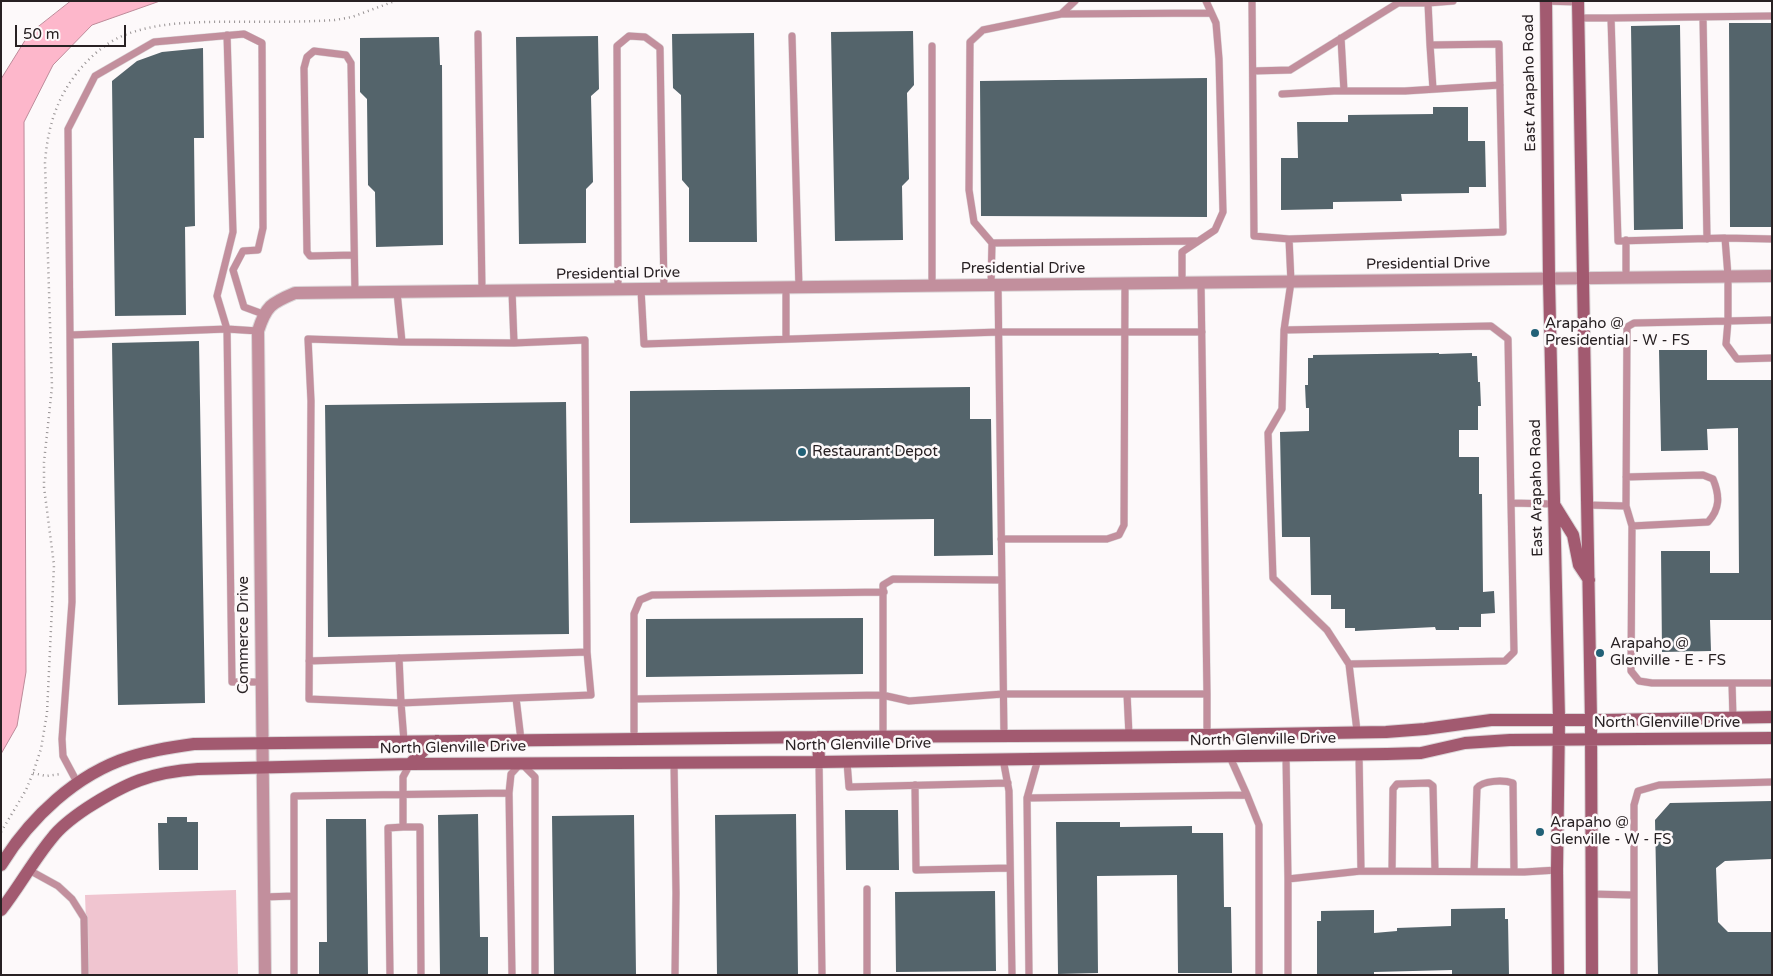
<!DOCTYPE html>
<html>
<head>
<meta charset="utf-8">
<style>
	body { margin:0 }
	#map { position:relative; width:1773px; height:976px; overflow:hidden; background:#fdf9fa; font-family:"Varela Round",sans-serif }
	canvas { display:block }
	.frame { position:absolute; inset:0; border:2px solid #282123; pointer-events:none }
	.scale { position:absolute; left:15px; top:25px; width:111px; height:22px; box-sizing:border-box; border:2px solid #282123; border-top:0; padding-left:6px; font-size:15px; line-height:18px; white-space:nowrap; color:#282123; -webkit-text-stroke:4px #fdf9fa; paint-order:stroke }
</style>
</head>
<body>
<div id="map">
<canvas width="1773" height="976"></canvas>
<div class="frame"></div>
<div class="scale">50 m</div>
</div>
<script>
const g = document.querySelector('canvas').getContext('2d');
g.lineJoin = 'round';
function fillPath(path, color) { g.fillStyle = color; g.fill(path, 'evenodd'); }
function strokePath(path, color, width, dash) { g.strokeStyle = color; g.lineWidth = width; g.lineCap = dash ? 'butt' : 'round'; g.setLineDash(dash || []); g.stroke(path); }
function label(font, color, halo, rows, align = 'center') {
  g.font = font + ' "Varela Round",sans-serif'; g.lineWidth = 5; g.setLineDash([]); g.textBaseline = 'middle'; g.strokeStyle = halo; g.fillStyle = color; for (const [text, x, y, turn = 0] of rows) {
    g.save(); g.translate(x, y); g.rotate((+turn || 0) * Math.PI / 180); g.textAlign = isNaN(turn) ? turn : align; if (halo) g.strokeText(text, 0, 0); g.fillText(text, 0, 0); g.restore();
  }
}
fillPath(new Path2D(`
	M236 890 238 975H88L85 895Z`), '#f0c5d0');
const water = new Path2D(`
	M71 1H160L92 25 53 65 24 122 26 672 17 726 1 754V79L29 34Z`);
fillPath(water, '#fdb7cb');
strokePath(water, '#bd8a99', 1);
fillPath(new Path2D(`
	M1729 23H1772V227H1730Z
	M1680 25 1683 229 1634 230 1631 26Z
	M913 31 914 85 907 93 909 179 902 186 903 240 835 241 831 32Z
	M754 33 757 242H689V188L682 180 681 95 673 88 672 34Z
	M598 36 599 89 591 96 593 182 586 189V243L519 244 516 37Z
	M439 37 440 65H442L443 245 376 247 375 192 368 185 367 99 360 92V38Z
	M203 48 204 138H194L195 226 185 227 186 315 115 316 112 81 137 61 162 52Z
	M1207 78V217L981 216 980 81Z
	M1433 107H1468V141H1485L1486 187H1469V193L1401 194 1402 201 1333 202V209L1281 210V158H1298L1297 122H1348V115L1433 114Z
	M199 341 205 703 118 705 112 343Z
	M1659 350H1707V380H1772V620H1710L1711 651 1662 652 1661 551H1710V573H1739L1738 428 1707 429 1708 450 1661 451Z
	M1439 353V354L1472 353V356H1477L1478 382H1480L1481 406H1478V430H1459V457H1479V494H1482L1483 592 1494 591 1495 613 1481 614V627H1459V630H1436L1435 627 1355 631V628H1345V609H1331V595H1311L1310 537H1282L1280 432 1309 431V408H1306L1305 385H1308V358H1313V355Z
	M970 387V419H991L993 555 934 556V519L630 523V391Z
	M566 402 569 634 328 637 325 405Z
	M863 618V674L646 677V619Z
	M1772 801V859L1725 861 1716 868 1718 922 1728 932H1772V975H1658L1655 820 1670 803Z
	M845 810H898L899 870H846Z
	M478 814 480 937H488V975H440L438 815Z
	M796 814 798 975H717L715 815Z
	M634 815 636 975H554L552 816Z
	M167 817H187V822H198V870H159L158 823H167Z
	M326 819H366L368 975H319V942H327Z
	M1056 822H1120V827L1192 826V833H1223L1224 907H1231L1232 973H1178L1177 875 1097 876 1098 973 1058 974Z
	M995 891 996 971 896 972 895 892Z
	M1505 908V919H1508L1509 975H1452V970L1374 972V975H1317V921H1321V911L1374 910V933L1397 931V928L1451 926V909Z`), '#54646b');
const lane = new Path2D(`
	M1252 1 1254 236 1289 239
	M1543 1 1578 2
	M1061 14 1211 13
	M1703 17 1707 239
	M1578 18H1611L1618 241 1725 238 1728 276V321L1634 323 1627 327 1626 506
	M1611 18 1772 16
	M478 34 482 291
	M227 35 233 232 217 296 227 329 232 682H261
	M792 36 799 288
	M1341 38 1344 91
	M1430 45 1433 89
	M932 46V286
	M1253 71 1290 70 1398 3H1428
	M1282 94 1334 91H1405L1500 85
	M1725 238 1772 239
	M992 243 1196 241
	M354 255 310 256 307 252 304 68 307 57 314 51 346 55 351 63 355 293
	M1626 277V240
	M1182 284V252L1215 230 1223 212 1219 59 1216 23 1206 1
	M1201 284 1207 694
	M991 286 992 243 974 222 969 190 970 42 983 30 1061 14 1075 1
	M998 286 1004 736
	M618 290 617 46 629 36 645 37 660 48 664 290
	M641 290 644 344 999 332H1202
	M512 291 514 343 585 340 587 652 591 695 516 698 521 740
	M397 292 402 342 308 339 311 401 309 699 401 703 399 658
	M1772 320 1728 321 1726 344 1737 359 1772 358
	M1284 330 1491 326 1508 339 1511 503
	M258 331 227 329 70 335 68 129 95 76 154 42 244 34 262 43 263 228 258 250 243 251 233 270 244 307 263 314
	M70 335 72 602 62 739 63 756 78 784
	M786 339V288
	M402 342 514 343
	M1626 477 1703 475 1713 479C1720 496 1720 509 1708 522L1632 526
	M1587 505 1626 506 1632 526 1631 671 1639 681 1652 683H1772
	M1001 539H1107L1119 535 1124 525 1125 284
	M309 661 587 652
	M1349 664 1505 661 1514 652 1511 503 1554 504
	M1732 683 1733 718
	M1127 694 1129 735
	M634 699V614L640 600 652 595 884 592
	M1357 731 1349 664 1327 630 1273 578 1268 433 1282 409 1284 330 1291 282 1289 239 1503 232 1499 44 1430 45 1428 3 1453 1
	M883 736V585L893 579 1002 580
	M634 739V699L882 695 909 701 1003 694H1207V735
	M404 741 401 703 516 698
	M1359 755 1361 871
	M1286 756 1288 879
	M1003 759 1009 791 1012 975
	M819 762 822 975
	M847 762 849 787 1008 783
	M674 763 676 893 675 975
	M410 764 403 777V827H420L421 975
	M915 785 916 870 1010 868
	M1247 795 1259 825V975
	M1027 798 1247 795 1230 757
	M29 870 58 886 72 899 84 918 85 975
	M1392 871 1393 789 1397 784 1429 783 1433 786 1435 871
	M1474 871 1477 788C1483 780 1504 780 1513 783L1514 872
	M867 889V975
	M1591 894 1633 895
	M264 897 294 896V796L509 793
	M294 975V896
	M390 975 388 828 403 827
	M512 975 509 793 511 774 521 763 535 777V975
	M1029 975 1027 798 1038 759
	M1288 975V879L1361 871 1524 872 1557 870
	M1634 975V805L1638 791 1659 785 1772 782`);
const street = new Path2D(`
	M265 975 258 331C266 306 271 303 295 293L1772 276`);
const secondary = new Path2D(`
	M1546 1 1549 279 1559 719 1557 870 1558 975
	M1578 1 1591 720 1592 975
	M1555 506 1573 535 1579 565 1589 580
	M818 737 819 762
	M410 764 425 749 437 741
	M1 865C30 818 76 774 130 757 151 750 172 747 194 744L818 737 1207 735 1386 732 1425 729 1491 720H1602L1772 717
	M1 910C19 887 33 861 52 838 61 826 75 816 87 808 126 783 151 772 198 769L410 764 819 762 1387 754 1421 753 1465 743 1510 740 1772 738`);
strokePath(lane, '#dbd6d8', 8);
strokePath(street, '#dbd6d8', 14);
strokePath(secondary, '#dbd6d8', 14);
strokePath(new Path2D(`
	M33 773 46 776 61 774
	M1 832 26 790 33 773 41 749 47 713 54 565 44 487V462L52 387 45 163C47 133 54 106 71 81 84 62 102 45 122 36 149 25 176 23 205 22 248 21 291 23 335 20L352 17 395 1`), '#979293', 2.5, [1, 4]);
strokePath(lane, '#c28f9d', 7);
strokePath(street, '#c28f9d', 12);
strokePath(secondary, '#a25a70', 12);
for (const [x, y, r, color] of [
	[1535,333,5,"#226177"],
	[802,452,5,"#226177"],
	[1600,653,5,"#226177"],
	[1540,832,5,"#226177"]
]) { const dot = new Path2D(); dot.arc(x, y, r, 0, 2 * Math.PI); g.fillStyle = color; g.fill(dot); strokePath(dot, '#fdf9fa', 2); }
label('15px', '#282123', '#fdf9fa', [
	["East Arapaho Road",1530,83,-91],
	["Presidential Drive",1428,264,-1],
	["Presidential Drive",1023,269],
	["Presidential Drive",618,274,-1],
	["East Arapaho Road",1537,488,-91],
	["Commerce Drive",244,635,-90],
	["North Glenville Drive",1667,723],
	["North Glenville Drive",1263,740,-1],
	["North Glenville Drive",858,745,-1],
	["North Glenville Drive",453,748,-1]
]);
label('15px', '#282123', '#fdf9fa', [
	["Arapaho @",1545,324],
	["Presidential - W - FS",1545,341],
	["Restaurant Depot",812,452],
	["Arapaho @",1610,644],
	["Glenville - E - FS",1610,661],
	["Arapaho @",1550,823],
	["Glenville - W - FS",1550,840]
], 'left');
</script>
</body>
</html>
